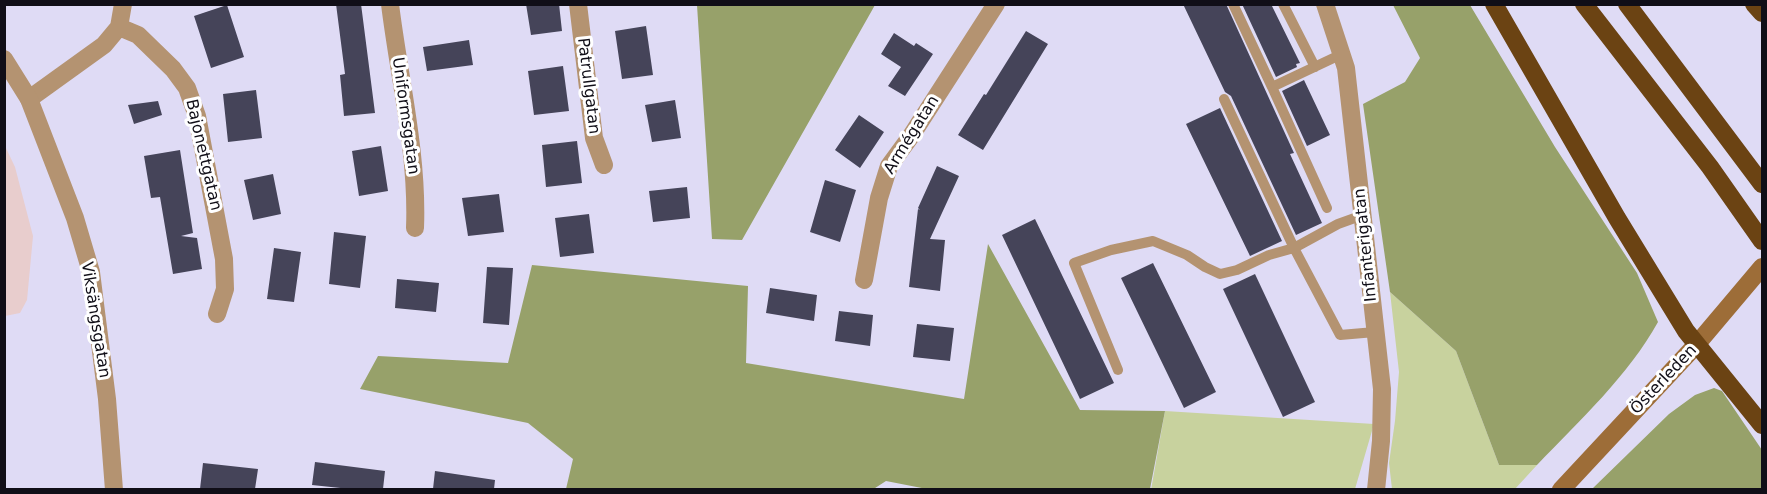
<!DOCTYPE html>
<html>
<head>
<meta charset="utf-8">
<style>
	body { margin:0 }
	#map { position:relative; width:1767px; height:494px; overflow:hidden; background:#dfdbf5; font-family:"DejaVu Sans",sans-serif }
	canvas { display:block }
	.frame { position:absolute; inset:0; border:6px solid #100e17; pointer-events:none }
</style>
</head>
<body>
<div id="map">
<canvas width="1767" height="494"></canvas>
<div class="frame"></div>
</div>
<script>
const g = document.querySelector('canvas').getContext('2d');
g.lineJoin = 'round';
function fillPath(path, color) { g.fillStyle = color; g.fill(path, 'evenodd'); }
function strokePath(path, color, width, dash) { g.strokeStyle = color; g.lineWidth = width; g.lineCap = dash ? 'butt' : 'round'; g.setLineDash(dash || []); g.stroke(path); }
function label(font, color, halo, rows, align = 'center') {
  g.font = font + ' "DejaVu Sans",sans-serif'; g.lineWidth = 6; g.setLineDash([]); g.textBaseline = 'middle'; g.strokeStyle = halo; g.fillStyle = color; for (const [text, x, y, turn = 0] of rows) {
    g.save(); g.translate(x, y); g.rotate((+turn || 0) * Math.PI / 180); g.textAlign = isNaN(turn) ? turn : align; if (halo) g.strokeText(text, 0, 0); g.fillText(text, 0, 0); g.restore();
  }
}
fillPath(new Path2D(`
	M5 146 15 167 33 236 27 300 20 313 5 316Z`), '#e8cdcd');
fillPath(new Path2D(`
	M1390 292 1456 351 1499 465H1537L1515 489H1392L1389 463 1395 421 1399 372Z
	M1165 411 1374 424 1355 489 1151 490Z`), '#c8d29e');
fillPath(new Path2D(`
	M697 5H875L742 240 712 239Z
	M1393 5H1470L1555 147 1637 273 1658 322C1628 376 1580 420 1537 465H1499L1456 351 1390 292 1363 104 1405 82 1420 58Z
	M988 244 1080 410 1165 411 1150 489 932 490 886 481 872 490 566 489 573 459 528 423 360 389 378 356 508 363 532 265 748 286 746 363 964 399Z
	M1714 388 1722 391 1762 450V489H1592L1669 414 1695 395Z`), '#97a16a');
fillPath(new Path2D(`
	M336 4H361L375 113 344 116 340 75 345 74Z
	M526 4H559L562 31 531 35Z
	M1183 4H1226L1294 153 1290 154 1322 223 1296 235 1231 96 1225 92Z
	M1242 4H1271L1300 63 1296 64 1297 67 1276 77Z
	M227 5 244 57 211 68 194 16Z
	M646 26 653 75 622 79 615 31Z
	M1026 31 1048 44 983 150 958 135 984 94 986 95Z
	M894 33 914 46 916 43 933 54 905 96 888 86 901 67 881 54Z
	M469 40 473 65 427 71 423 47Z
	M563 66 569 111 534 115 528 71Z
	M1304 80 1330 135 1307 146 1282 91Z
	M256 90 262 138 228 142 223 94Z
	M675 100 681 138 652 142 645 105Z
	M158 101 162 115 134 124 128 105Z
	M1220 108 1282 241 1250 256 1186 124Z
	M859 115 884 132 860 168 835 150Z
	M577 141 582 183 546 187 542 145Z
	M381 146 388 191 359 196 352 151Z
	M180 150 193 233 181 236 197 238 202 269 173 274 160 197 151 198 144 156Z
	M937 166 959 176 930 239 945 240 940 291 909 287 918 209 920 210 918 208Z
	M273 174 281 214 253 220 244 180Z
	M825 180 856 190 840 242 810 232Z
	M687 187 690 218 653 222 649 191Z
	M499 194 504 232 468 236 462 198Z
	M589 214 594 253 560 257 555 218Z
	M1035 219 1114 383 1080 399 1002 235Z
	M334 232 366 236 360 288 329 284Z
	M274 248 301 252 294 302 267 299Z
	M1153 263 1216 392 1184 408 1121 278Z
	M487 267 513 268 509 325 483 323Z
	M1255 274 1315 402 1283 417 1223 289Z
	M397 279 439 283 436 312 395 308Z
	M770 288 817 295 814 321 766 313Z
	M839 311 873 315 870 346 835 341Z
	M917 324 954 328 950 361 913 357Z
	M315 462 385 471 383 489H350L312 485Z
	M203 463 258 469 255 489H200Z
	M435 471 495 480 494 489H433Z`), '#454459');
strokePath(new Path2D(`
	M1233 4 1272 87
	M1283 4 1315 67
	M1224 99 1294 248 1340 335 1375 332
	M1327 208 1272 87 1342 54
	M1118 370 1074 263 1111 250 1153 241 1187 255 1205 267 1220 274 1237 270 1269 255 1294 248 1338 224 1363 215`), '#b49371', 10);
strokePath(new Path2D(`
	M390 4C399 78 418 153 415 228
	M578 4 594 138 604 165
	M1325 4 1346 68 1382 389 1381 441 1376 490
	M119 27 138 35 173 69 187 88 197 116 224 259 225 289 217 314
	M29 99 104 45 119 27 123 4
	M864 280 879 198 889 166 911 136 996 4`), '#b49371', 18);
strokePath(new Path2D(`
	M4 59 29 99 75 218 91 272 107 399 114 490`), '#b49371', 18);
strokePath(new Path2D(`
	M1561 490 1697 344 1762 267`), '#9d6d38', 18);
strokePath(new Path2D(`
	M1494 4 1617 218 1686 331 1762 425
	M1584 4 1710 167 1762 241
	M1627 4 1762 184
	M1754 4 1762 13`), '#6b4313', 18);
label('16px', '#100e17', '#fff', [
	["Patrullgatan",588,86,83],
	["Uniformsgatan",405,116,82],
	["Armégatan",912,135,-58],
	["Bajonettgatan",203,155,77],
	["Infanterigatan",1366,245,-96],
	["Viksängsgatan",95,320,81],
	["Österleden",1664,380,-47]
]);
</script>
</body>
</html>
